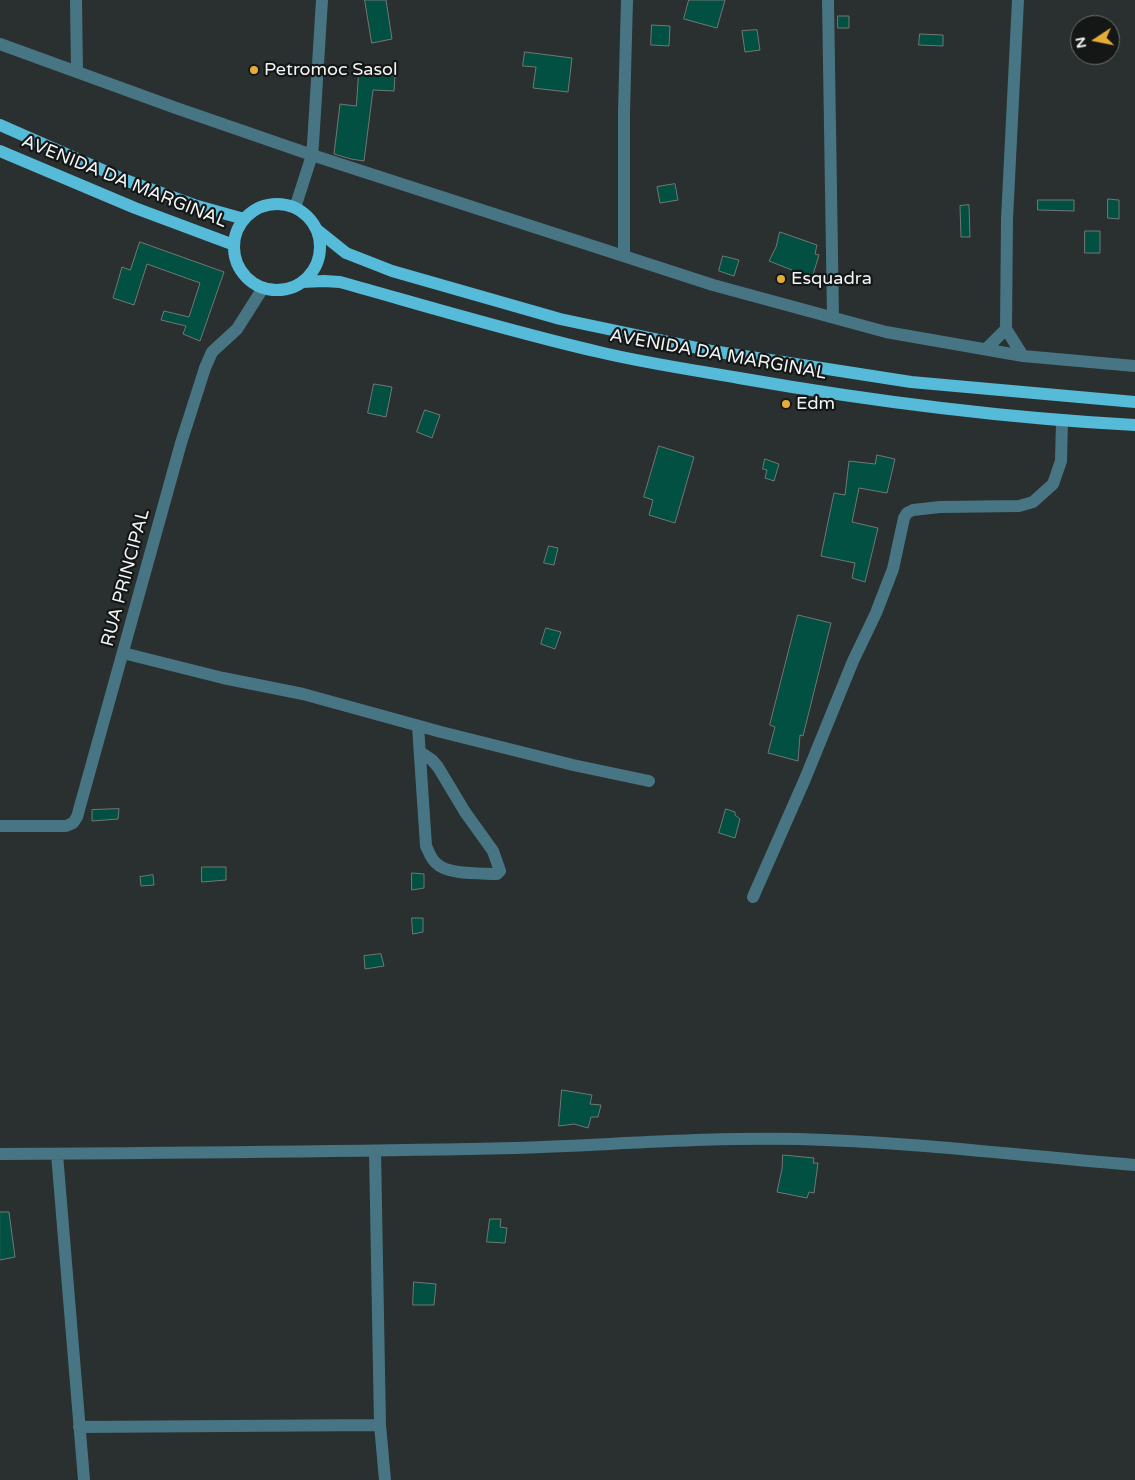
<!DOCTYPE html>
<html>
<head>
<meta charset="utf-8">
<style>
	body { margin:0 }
	#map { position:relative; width:1135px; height:1480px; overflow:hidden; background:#2a2f2f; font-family:"Varela Round",sans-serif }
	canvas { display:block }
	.north { position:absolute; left:1070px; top:15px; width:50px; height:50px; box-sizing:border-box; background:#151717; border:1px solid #6d6f6f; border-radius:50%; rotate:259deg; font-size:14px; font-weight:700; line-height:20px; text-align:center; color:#f1f4f4 }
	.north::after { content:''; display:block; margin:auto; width:18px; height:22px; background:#e6ad36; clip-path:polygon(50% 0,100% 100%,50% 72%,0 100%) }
</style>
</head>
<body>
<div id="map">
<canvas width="1135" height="1480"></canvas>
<div class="north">N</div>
</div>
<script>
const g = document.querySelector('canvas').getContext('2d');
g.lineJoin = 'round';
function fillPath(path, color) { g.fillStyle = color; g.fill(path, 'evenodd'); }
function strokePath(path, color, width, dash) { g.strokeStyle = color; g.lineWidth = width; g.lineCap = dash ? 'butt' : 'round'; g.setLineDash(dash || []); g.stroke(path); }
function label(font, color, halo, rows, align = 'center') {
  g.font = font + ' "Varela Round",sans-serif'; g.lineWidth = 4.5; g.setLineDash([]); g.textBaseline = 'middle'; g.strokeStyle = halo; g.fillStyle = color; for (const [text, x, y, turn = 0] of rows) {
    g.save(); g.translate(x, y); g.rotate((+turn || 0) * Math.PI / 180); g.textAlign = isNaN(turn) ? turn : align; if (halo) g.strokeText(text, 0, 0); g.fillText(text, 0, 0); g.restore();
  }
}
const building = new Path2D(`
	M365 0H386L392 39 372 43Z
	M689 0H725L717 28 684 19Z
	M838 16H849V28H838Z
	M652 25 670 26 669 46 651 45Z
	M757 30 760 50 745 52 742 31Z
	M920 34 943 35V46L919 45Z
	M525 52 572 58 568 92 533 88 536 67 523 66Z
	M359 73 395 76 394 91 373 90 364 161 351 159 334 154 340 104 356 106Z
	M675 184 678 200 660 203 657 187Z
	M1108 199 1119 200V219L1108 218Z
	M1038 200H1074V211L1038 210Z
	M969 205 970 237H961L960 206Z
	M1085 231H1100V253H1085Z
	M780 232 817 245 815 254 819 255 812 278 769 261 776 247Z
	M140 242 224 272 200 341 183 334 186 326 161 320 164 311 189 317 200 283 147 264 134 305 113 298 122 267 130 270Z
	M723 256 739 260 734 276 719 271Z
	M374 384 392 387 386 417 368 413Z
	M425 410 440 415 432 438 417 432Z
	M659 446 694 457 675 523 649 515 653 500 644 497Z
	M877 455 895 459 887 493 859 488 852 522 878 528 865 582 852 578 855 563 821 556 834 493 845 495 849 461 875 464Z
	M765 459 779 464 774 481 765 478 767 470 763 469Z
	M549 546 558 548 554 565 544 563Z
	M798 615 831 623 803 736 800 735 798 761 768 753 775 727 770 725Z
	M546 628 561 632 555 649 541 644Z
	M119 809 118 819 92 821V810Z
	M726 809 735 812V815L740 819 735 838 719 833Z
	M202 867H226V880L202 882Z
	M412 873 424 874V888L412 890Z
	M153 875 154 885 141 886 140 877Z
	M412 918H423V932L413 934Z
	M381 954 384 966 365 969 364 956Z
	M562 1090 592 1095 590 1104 601 1105 598 1117H591L588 1128 574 1124 559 1126Z
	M783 1155 814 1158 813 1163H818L814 1193 809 1192 807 1198 777 1192 782 1169Z
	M0 1212H9L15 1257 0 1260Z
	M490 1219H501L500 1227 507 1228 505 1243 487 1242Z
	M414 1282 436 1284 434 1305H413Z`);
fillPath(building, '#015041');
strokePath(building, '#727775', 1);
strokePath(new Path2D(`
	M76 0 77 71
	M828 0 833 317
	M1018 0 1007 219 1006 329 1023 356
	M0 44 176 108 312 155 713 285 886 332 1023 356 1135 366
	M295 208 312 155 313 144 322 0
	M624 255V112L627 0
	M986 349 1006 329
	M123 653 223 678 303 694 441 732 573 765 649 781
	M418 726 426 846C429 852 431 859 436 863 447 875 481 873 497 874L500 871 493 851 465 812 438 767 432 760 420 752
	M0 826H66L73 823 77 817 181 443 205 368 212 352 237 329 263 288
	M753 897 805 779 853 661 876 613 893 569 904 518 907 513 913 510 940 507 1019 506 1033 502 1053 484 1061 461 1062 421
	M375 1151 380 1425 385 1480
	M0 1154C171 1153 343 1152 514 1148 609 1145 704 1137 799 1139 912 1142 1023 1156 1135 1165
	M57 1154 84 1480
	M79 1427 380 1425`), '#487583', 12);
strokePath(new Path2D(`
	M0 125 125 180 194 205 244 219
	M0 151 135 208 234 245
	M234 247a43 43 0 1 1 86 0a43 43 0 1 1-86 0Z
	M316 229 346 253 392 271 560 319 712 351 911 382 1135 402
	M302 282 324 281 340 282C426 306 512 332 599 352 645 363 693 370 739 378 870 401 1002 418 1135 425`), '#56bad9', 12);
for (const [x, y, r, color] of [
	[254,70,5,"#e6ad36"],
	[781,279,5,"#e6ad36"],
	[786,404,5,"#e6ad36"]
]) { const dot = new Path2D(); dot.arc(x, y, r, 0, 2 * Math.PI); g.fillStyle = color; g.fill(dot); strokePath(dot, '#151717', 2); }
label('18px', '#f1f4f4', '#151717', [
	["Petromoc Sasol",264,70],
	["Esquadra",791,279],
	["Edm",796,404]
], 'left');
label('18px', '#f1f4f4', '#151717', [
	["AVENIDA DA MARGINAL",124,182,22],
	["AVENIDA DA MARGINAL",718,355,10],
	["RUA PRINCIPAL",126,578,-75]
]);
</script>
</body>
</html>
